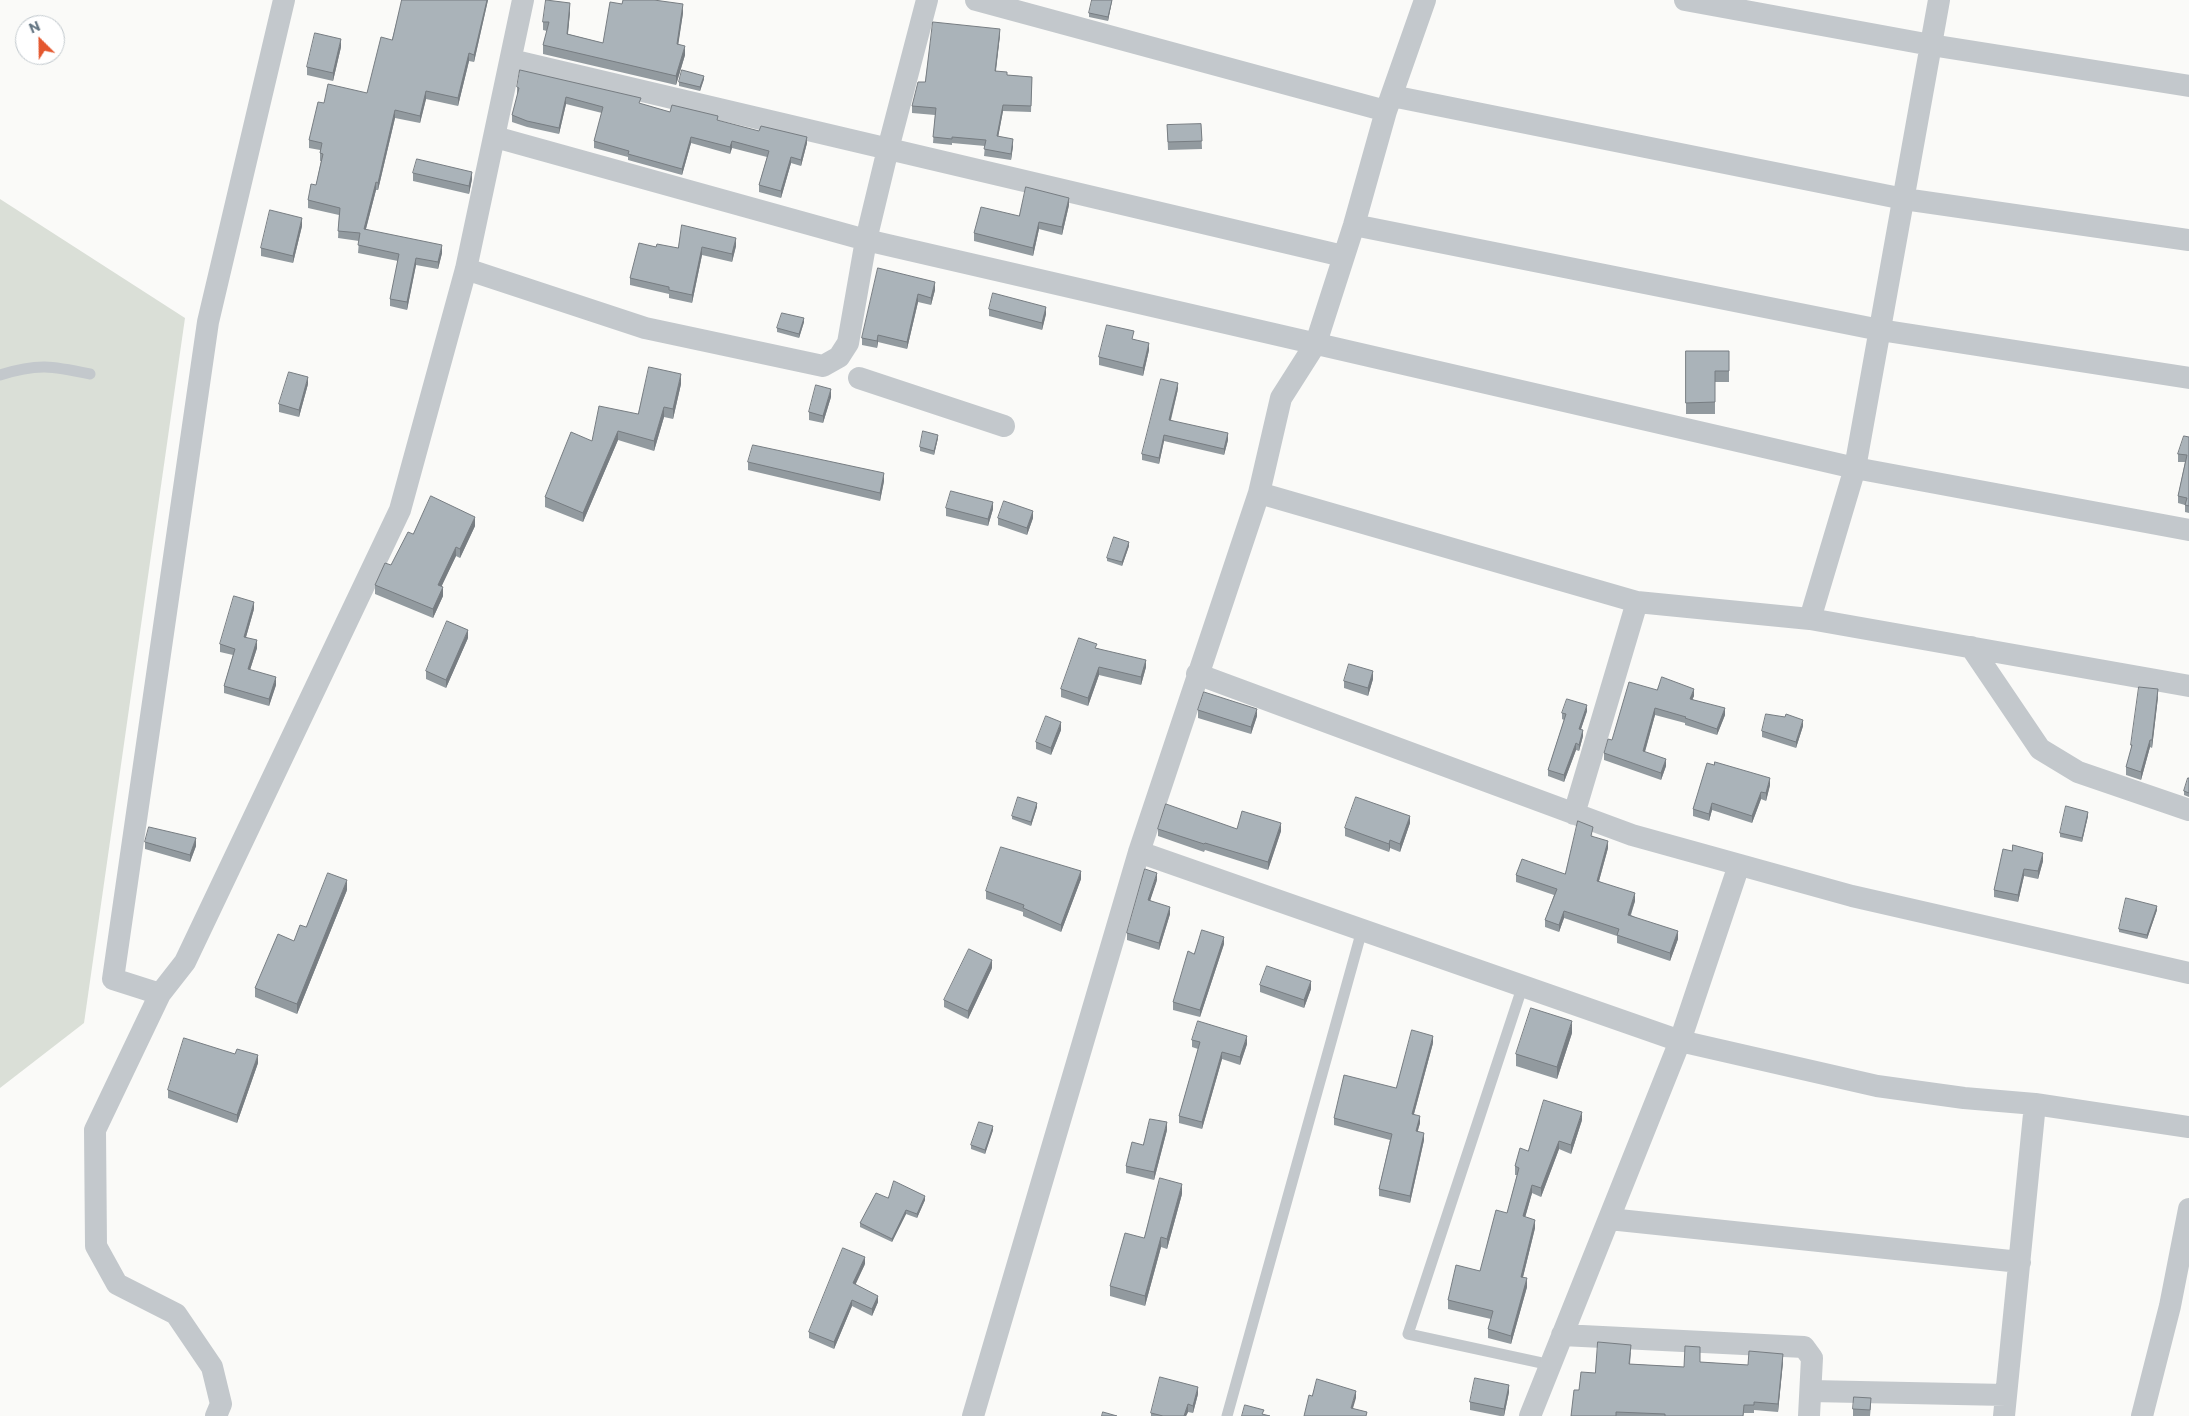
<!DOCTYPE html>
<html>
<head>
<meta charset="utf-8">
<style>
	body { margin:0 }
	#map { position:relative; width:2189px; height:1416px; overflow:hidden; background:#fafaf8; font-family:Commissioner,sans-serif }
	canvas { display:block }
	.north { position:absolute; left:15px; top:15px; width:50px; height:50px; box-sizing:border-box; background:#fff; border:1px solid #c1c8cd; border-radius:50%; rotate:337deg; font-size:14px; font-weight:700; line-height:20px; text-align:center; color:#657683 }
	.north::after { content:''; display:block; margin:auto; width:18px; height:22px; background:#e4572e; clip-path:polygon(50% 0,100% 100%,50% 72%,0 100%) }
</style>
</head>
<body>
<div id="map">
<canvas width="2189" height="1416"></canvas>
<div class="north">N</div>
</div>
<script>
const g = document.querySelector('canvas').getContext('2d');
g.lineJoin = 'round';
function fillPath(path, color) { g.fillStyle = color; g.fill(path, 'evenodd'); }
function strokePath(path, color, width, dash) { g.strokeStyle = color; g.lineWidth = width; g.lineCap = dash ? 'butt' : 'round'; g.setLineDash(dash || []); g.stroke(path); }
fillPath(new Path2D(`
	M0 199 185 318 84 1023 0 1088Z`), '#dadfd7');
strokePath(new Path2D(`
	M0 375C38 363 52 366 90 374
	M1523 985 1408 1334 1551 1365
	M1227 1416 1362 930`), '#c3c8cc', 11);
strokePath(new Path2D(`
	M284 0 208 322 113 979 160 994 185 962 400 510 466 269 523 0
	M976 0 1386 111
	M1685 0 1931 45 2189 86
	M511 60 1343 256
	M1392 96 1904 199 2189 240
	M495 137 866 240 1855 468 2189 530
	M1354 225 1880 330 2189 378
	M466 269 645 328 823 366 839 357 848 343 866 240 888 149 927 0
	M859 378 1004 426
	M1259 493 1637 602 1810 619 2189 686
	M1810 619 1855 468 1939 0
	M1971 647 2040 749 2078 772 2189 810
	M1197 674 1632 835 1852 896 2189 973
	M1574 814 1637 602
	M1139 852 1680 1041 1877 1086 1964 1098 2035 1104 2189 1127
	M160 994 95 1130 96 1246 117 1284 176 1314 212 1367 221 1404 216 1416
	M1609 1219 2020 1262
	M1562 1335 1804 1347 1812 1358 1809 1416
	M1811 1391 2006 1395
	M973 1416 1139 852 1259 493 1281 398 1316 343 1354 225 1386 111 1425 0
	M1530 1416 1680 1041 1739 865
	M2004 1416 2035 1104
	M2142 1416 2170 1306 2189 1209`), '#c3c8cc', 22);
fillPath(new Path2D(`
	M402 0H488L474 62 469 61 458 106 426 99 420 123 395 118 378 190H376L366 229 442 253 438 269 416 265 407 310 390 306V299L398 261 358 253 359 241 338 238 339 215 308 208V200L316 185 321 161H320V150L309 148V140L367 93 392 40Z
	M1112 0 1108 21 1089 17V13Z
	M570 12 568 34 603 43 683 13 678 44 685 55 676 85 543 54V45L547 31 543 30V22Z
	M1000 35 996 71 1007 75 1032 77 1031 112 1003 111 998 137 1013 146 1011 160 984 156 985 146 952 143V145L933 143 935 115 912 113V106L925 82Z
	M341 47 333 81 307 75V67Z
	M704 79 700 91 679 86V82Z
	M517 87 641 104 670 112 718 121 807 143 801 166 791 163 781 198 759 192V185L767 157 732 148 730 154 691 143 682 175 628 160V157L594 148V141L602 113 566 104 559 134 527 127 512 122V115L518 94H517Z
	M1201 124 1202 149 1168 150 1167 125Z
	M413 173 472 179 469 194 413 181Z
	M1069 205 1062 235 1039 229 1033 256 974 241V233L1019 216Z
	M302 226 293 263 261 256V248Z
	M736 246 732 262 702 255 692 303 669 298V294L630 285V278L656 247 678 248Z
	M878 268 935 290 931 305 918 302 907 349 878 342 877 348 862 345V338Z
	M989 309 1046 314 1042 330 989 316Z
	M804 322 799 338 777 332V328Z
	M1134 339 1149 350 1143 376 1099 365V357Z
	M1686 351H1729V382H1715V414H1686Z
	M308 384 299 417 279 412V404Z
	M681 384 673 419 664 417 654 451 618 440 583 522 545 507V497L592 441 638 414Z
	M1178 389 1171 420 1228 440 1224 455 1164 441 1159 464 1142 460V454Z
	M831 397 823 423 809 420V412Z
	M2189 437V513L2185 512V505L2178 503V496L2185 462H2178V454Z
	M938 438 934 455 920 451V447Z
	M748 462 884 481 880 501 748 470Z
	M946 508 993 509 988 526 946 516Z
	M998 518H1033L1027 535 998 525Z
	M475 526 460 558 456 556 441 586 443 596 433 618 375 594V585L391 565 413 534Z
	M1129 546 1122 566 1107 561V558Z
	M254 609 246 637 257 648 250 670 276 685 269 706 224 693V686L233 655 220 652V644Z
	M468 638 446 688 426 679V671Z
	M1097 648 1146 667 1141 685 1099 675 1088 706 1061 697V689Z
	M1373 679 1368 696 1344 688V681Z
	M1657 690 1694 696 1692 699 1725 715 1717 735 1685 725V723L1655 715 1645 752 1666 766 1661 780 1604 760V753Z
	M2158 697 2152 748 2150 747 2141 780 2126 775V767L2131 751V745Z
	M1198 710 1257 716 1251 734 1198 718Z
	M1587 711 1581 729 1583 736 1579 751 1576 750 1564 782 1548 776V770L1564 720 1562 719V713Z
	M1803 726 1796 748 1762 737V731Z
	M1061 730 1051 755 1036 749V742Z
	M2189 778V797L2184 795V791Z
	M1770 785 1766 801 1761 799 1752 823 1712 810 1709 821 1693 816V809Z
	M1037 807 1031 826 1012 819V816Z
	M2088 816 2082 842 2060 837V833Z
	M1410 823 1400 852 1390 848 1389 852 1345 836V828Z
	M1158 829H1237L1281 831 1268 870 1205 850 1204 852 1158 836Z
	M1593 834 1592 836 1608 848 1599 881 1635 901 1631 915 1678 939 1670 961 1617 943V936L1564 918 1559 932 1545 927V920L1554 895 1516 882V875L1565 874Z
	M145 842 196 846 190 862 145 849Z
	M2012 851 2043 861 2038 879 2024 876 2018 902 1994 897V890Z
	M1081 879 1061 932 1023 916V912L986 899V891Z
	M1157 880 1150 900 1170 914 1159 950 1127 940V933Z
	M347 890 297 1014 255 997V988L306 927Z
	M2157 910 2147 939 2119 932V929Z
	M1224 944 1200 1017 1173 1010V1002L1194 954Z
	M992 968 968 1019 944 1007V1000Z
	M1260 985 1311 989 1304 1008 1260 992Z
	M1572 1033 1557 1079 1516 1066V1054Z
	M1192 1040 1247 1044 1240 1065 1222 1059 1202 1129 1179 1123V1116L1198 1049 1192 1047Z
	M1433 1043 1414 1114 1420 1123 1417 1132 1424 1140 1410 1203 1379 1196V1189L1390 1140 1334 1125V1118L1396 1088Z
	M258 1063 237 1123 168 1098V1090Z
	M1582 1120 1571 1154 1559 1149 1541 1197 1532 1193 1525 1217 1535 1228 1523 1277 1527 1287 1511 1344 1488 1338V1329L1491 1319 1448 1309V1300L1480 1271 1507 1213 1517 1175H1515V1166Z
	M993 1130 985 1154 971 1149V1145Z
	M1167 1130 1154 1180 1126 1173V1166L1143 1145Z
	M1182 1194 1167 1249 1161 1247 1145 1306 1110 1296V1286L1144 1238Z
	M888 1198 925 1200 917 1218 906 1214 892 1242 860 1227V1223Z
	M865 1264 855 1284 878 1302 872 1316 852 1306 834 1349 809 1338V1332Z
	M1631 1352 1630 1364 1684 1367 1700 1362 1748 1365 1783 1362 1778 1412 1754 1410V1413H1744L1743 1416H1571L1579 1390 1595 1373Z
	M1509 1392 1504 1416H1500L1470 1410V1402Z
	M1198 1394 1193 1413 1188 1412 1186 1416H1151V1413Z
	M1871 1405 1870 1416H1853V1409Z`), '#929a9f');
fillPath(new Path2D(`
	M487 0H488L474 62V55Z
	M1112 0V1L1108 21V17Z
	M570 3V12L567 42V34Z
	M683 4V13L677 53V44Z
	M1000 29V35L995 77V71Z
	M341 39V47L333 81V73Z
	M685 46V55L676 85V76Z
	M469 53V61L458 106V98Z
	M704 76V79L700 91V87Z
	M426 91V99L420 123V116Z
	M566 97V104L559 134V128Z
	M1003 105V111L997 143V136Z
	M395 110V118L378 190V183Z
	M691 137V143L682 175V169Z
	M807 137V143L801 166V160Z
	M1013 139V146L1011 160V154Z
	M732 141V148L730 154V147Z
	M791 157V163L781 198V191Z
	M472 172V179L469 194V186Z
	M376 182V190L364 236V229Z
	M1069 198V205L1062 235V227Z
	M302 218V226L293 263V256Z
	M1039 222V229L1033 256V248Z
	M736 238V246L732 262V254Z
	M442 245V253L438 269V262Z
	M702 247V255L692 303V295Z
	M416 258V265L407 310V302Z
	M935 282V290L931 305V298Z
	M918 294V302L907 349V342Z
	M1046 307V314L1042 330V323Z
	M804 318V322L799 338V334Z
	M878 335V342L877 348V341Z
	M1149 343V350L1143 376V368Z
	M681 374V384L673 419V409Z
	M308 377V384L299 417V410Z
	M1178 383V389L1169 426V420Z
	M831 389V397L823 423V416Z
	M664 407V417L654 451V441Z
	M618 431V440L583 522V513Z
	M1228 433V440L1224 455V449Z
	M938 435V438L934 455V451Z
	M1164 435V441L1159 464V458Z
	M884 473V481L880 501V493Z
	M993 502V509L988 526V519Z
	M1033 511V518L1027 535V528Z
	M475 517V526L460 558V549Z
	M1129 542V546L1122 566V562Z
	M456 547V556L438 594V585Z
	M443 587V596L433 618V609Z
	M254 602V609L244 644V637Z
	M468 630V638L446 688V680Z
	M257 640V648L248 676V669Z
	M1146 660V667L1141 685V677Z
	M1099 667V675L1088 706V698Z
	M1373 671V679L1368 696V688Z
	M276 677V685L269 706V699Z
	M1694 689V696L1690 705V699Z
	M2158 689V697L2152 748V740Z
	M1587 705V711L1579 735V729Z
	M1655 708V715L1643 758V751Z
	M1725 708V715L1717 735V729Z
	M1257 709V716L1251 734V727Z
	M1803 720V726L1796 748V742Z
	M1061 722V730L1051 755V748Z
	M1583 730V736L1579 751V745Z
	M2150 740V747L2141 780V772Z
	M1576 743V750L1564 782V775Z
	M1666 759V766L1661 780V773Z
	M1770 778V785L1766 801V793Z
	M1761 792V799L1752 823V816Z
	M1037 803V807L1031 826V822Z
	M1712 803V810L1709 821V814Z
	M2088 812V816L2082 842V838Z
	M1410 816V823L1400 852V844Z
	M1281 823V831L1268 870V862Z
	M196 838V846L190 862V855Z
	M1390 840V848L1389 852V844Z
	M1608 841V848L1597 888V881Z
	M2043 853V861L2038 879V871Z
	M2024 869V876L2018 902V895Z
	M1081 871V879L1061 932V925Z
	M1157 873V880L1148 907V900Z
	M347 880V890L297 1014V1004Z
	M1635 893V901L1628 922V915Z
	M2157 906V910L2147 939V935Z
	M1170 907V914L1159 950V943Z
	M1564 911V918L1559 932V925Z
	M1678 931V939L1670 961V953Z
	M1224 937V944L1200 1017V1010Z
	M992 960V968L968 1019V1011Z
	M1311 981V989L1304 1008V1000Z
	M1572 1021V1033L1557 1079V1067Z
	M1247 1036V1044L1240 1065V1057Z
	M1433 1036V1043L1412 1121V1114Z
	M1222 1052V1059L1202 1129V1122Z
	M258 1055V1063L237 1123V1115Z
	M1582 1112V1120L1571 1154V1145Z
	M1420 1116V1123L1416 1138V1131Z
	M1167 1122V1130L1154 1180V1172Z
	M993 1126V1130L985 1154V1150Z
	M1424 1133V1140L1410 1203V1196Z
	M1559 1141V1149L1541 1197V1188Z
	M1182 1184V1194L1167 1249V1239Z
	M1532 1185V1193L1523 1225V1216Z
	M925 1196V1200L917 1218V1214Z
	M906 1210V1214L892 1242V1239Z
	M1535 1220V1228L1521 1285V1277Z
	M1161 1237V1247L1145 1306V1296Z
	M865 1257V1264L853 1290V1283Z
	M1527 1278V1287L1511 1344V1336Z
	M878 1296V1302L872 1316V1309Z
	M852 1300V1306L834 1349V1342Z
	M1783 1354V1362L1778 1412V1404Z
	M1509 1385V1392L1504 1416V1409Z
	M1198 1387V1394L1193 1413V1406Z
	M1356 1391V1398L1351 1415V1408Z
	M1188 1404V1412L1186 1416H1184Z`), '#777d82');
const building = new Path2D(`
	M402 0H487L474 55 469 53 458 98 426 91 420 116 395 110 378 183 376 182 364 229 442 245 438 262 416 258 407 302 390 299 399 254 358 245 360 233 338 231 340 208 308 200 311 184 316 185 323 154 320 153 322 143 309 140 318 102 324 103 328 84 367 93 381 37 392 40Z
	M546 0 570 3 567 34 603 43 610 2 622 4 623 0H654L683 4 677 44 685 46 676 76 543 45 549 22H543Z
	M1092 0H1112L1108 17 1089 13Z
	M933 22 1000 29 995 71 1007 72V75L1032 77 1031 106 1003 105 997 136 1013 139 1011 154 984 149 986 140 952 137V139L933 137 936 108 912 106 918 82H925Z
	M315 33 341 39 333 73 307 67Z
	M520 70 641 98 639 103 670 112 672 105 718 116 717 120 759 131 761 126 807 137 801 160 791 157 781 191 759 185 769 151 732 141 730 147 691 137 682 169 628 154 629 151 594 141 603 107 566 97 559 128 527 121 512 115 519 88 517 87Z
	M682 70 704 76 700 87 679 82Z
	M1201 124 1202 141 1168 142 1167 125Z
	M417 159 472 172 469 186 413 173Z
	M1026 187 1069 198 1062 227 1039 222 1033 248 974 233 981 207 1019 216Z
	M270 210 302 218 293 256 261 248Z
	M682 225 736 238 732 254 702 247 692 295 669 290V287L630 278 639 243 656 247 657 244 678 248Z
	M878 268 935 282 931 298 918 294 907 342 878 335 877 341 862 338Z
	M993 293 1046 307 1042 323 989 309Z
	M782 313 804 318 799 334 777 328Z
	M1107 325 1134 331 1132 339 1149 343 1143 368 1099 357Z
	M1686 351H1729V371H1715V402L1686 403Z
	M649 367 681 374 673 409 664 407 654 441 618 431 583 513 545 497 571 432 592 441 599 406 638 414Z
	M289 372 308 377 299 410 279 404Z
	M1161 379 1178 383 1169 420 1228 433 1224 449 1164 435 1159 458 1142 454Z
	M816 385 831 389 823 416 809 412Z
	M923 431 938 435 934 451 920 447Z
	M2184 436 2189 437V506L2185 505 2187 498 2178 496 2187 455 2178 454Z
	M753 445 884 473 880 493 748 462Z
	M951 491 993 502 988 519 946 508Z
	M431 496 475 517 460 549 456 547 438 585 443 587 433 609 375 585 385 563 391 565 408 532 413 534Z
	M1004 501 1033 511 1027 528 998 518Z
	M1114 537 1129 542 1122 562 1107 558Z
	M234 596 254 602 244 637 257 640 248 669 276 677 269 699 224 686 235 649 220 644Z
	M447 621 468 630 446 680 426 671Z
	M1079 638 1097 644 1095 648 1146 660 1141 677 1099 667 1088 698 1061 689Z
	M1349 664 1373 671 1368 688 1344 681Z
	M1662 677 1694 689 1690 699 1725 708 1717 729 1685 718 1686 717 1655 708 1643 751 1666 759 1661 773 1604 753 1608 739 1612 740 1629 682 1657 690Z
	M2139 687 2158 689 2152 740H2150L2141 772 2126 767 2132 745H2131Z
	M1204 692 1257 709 1251 727 1198 710Z
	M1567 699 1587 705 1579 729 1583 730 1579 745 1576 743 1564 775 1548 770 1566 714 1562 713Z
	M1766 714 1785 717 1786 714 1803 720 1796 742 1762 731Z
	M1046 716 1061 722 1051 748 1036 742Z
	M1715 762 1770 778 1766 793 1761 792 1752 816 1712 803 1709 814 1693 809 1707 763 1714 765Z
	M2188 778H2189V793L2184 791Z
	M1018 797 1037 803 1031 822 1012 816Z
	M1356 797 1410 816 1400 844 1390 840 1389 844 1345 828Z
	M1166 804 1237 829 1242 811 1281 823 1268 862 1205 843 1204 844 1158 829Z
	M2066 806 2088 812 2082 838 2060 833Z
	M1578 821 1593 827 1591 836 1608 841 1597 881 1635 893 1628 915 1678 931 1670 953 1617 935 1619 929 1564 911 1559 925 1545 920 1557 889 1516 875 1522 859 1565 874Z
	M149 827 196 838 190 855 145 842Z
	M2013 845 2043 853 2038 871 2024 869 2018 895 1994 890 2003 849 2012 851Z
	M1001 847 1081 871 1061 925 1023 908 1024 905 986 891Z
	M1145 869 1157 873 1148 900 1170 907 1159 943 1127 933Z
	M328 873 347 880 297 1004 255 988 278 934 294 941 300 925 306 927Z
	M2126 898 2157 906 2147 935 2119 929Z
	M1202 930 1224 937 1200 1010 1173 1002 1188 951 1194 954Z
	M969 949 992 960 968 1011 944 1000Z
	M1267 966 1311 981 1304 1000 1260 985Z
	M1531 1008 1572 1021 1557 1067 1516 1054Z
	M1198 1021 1247 1036 1240 1057 1222 1052 1202 1122 1179 1116 1200 1042 1192 1040Z
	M1412 1030 1433 1036 1412 1114 1420 1116 1416 1131 1424 1133 1410 1196 1379 1189 1392 1134 1334 1118 1344 1075 1396 1088Z
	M184 1038 235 1054 237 1049 258 1055 237 1115 168 1090Z
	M1544 1100 1582 1112 1571 1145 1559 1141 1541 1188 1532 1185 1523 1216 1535 1220 1521 1277 1527 1278 1511 1336 1488 1329 1493 1311 1448 1300 1456 1265 1480 1271 1496 1210 1507 1213 1519 1168 1515 1166 1520 1148 1528 1151Z
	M1150 1119 1167 1122 1154 1172 1126 1166 1132 1142 1143 1145Z
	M979 1122 993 1126 985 1150 971 1145Z
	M1160 1178 1182 1184 1167 1239 1161 1237 1145 1296 1110 1286 1125 1233 1144 1238Z
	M894 1181 925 1196 917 1214 906 1210 892 1239 860 1223 876 1193 888 1198Z
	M843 1248 865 1257 853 1283 878 1296 872 1309 852 1300 834 1342 809 1332Z
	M1598 1342 1631 1345 1629 1364 1684 1367 1685 1346 1700 1347V1362L1748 1365 1749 1351 1783 1354 1778 1404 1754 1402V1405H1744L1743 1416H1665V1414L1616 1412V1416H1571L1574 1390H1579L1581 1372 1595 1373Z
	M1160 1377 1198 1387 1193 1406 1188 1404 1184 1416H1163L1151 1413Z
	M1475 1378 1509 1385 1504 1409 1470 1402Z
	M1317 1379 1356 1391 1351 1408 1367 1412 1366 1416H1304L1309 1395 1312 1396Z
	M1854 1397 1871 1398 1870 1410 1853 1409Z
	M1245 1405 1264 1410 1262 1414 1270 1416H1242Z
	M1103 1412 1117 1416H1102Z`);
fillPath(building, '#aab3b9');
strokePath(building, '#777d82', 1);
</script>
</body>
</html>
